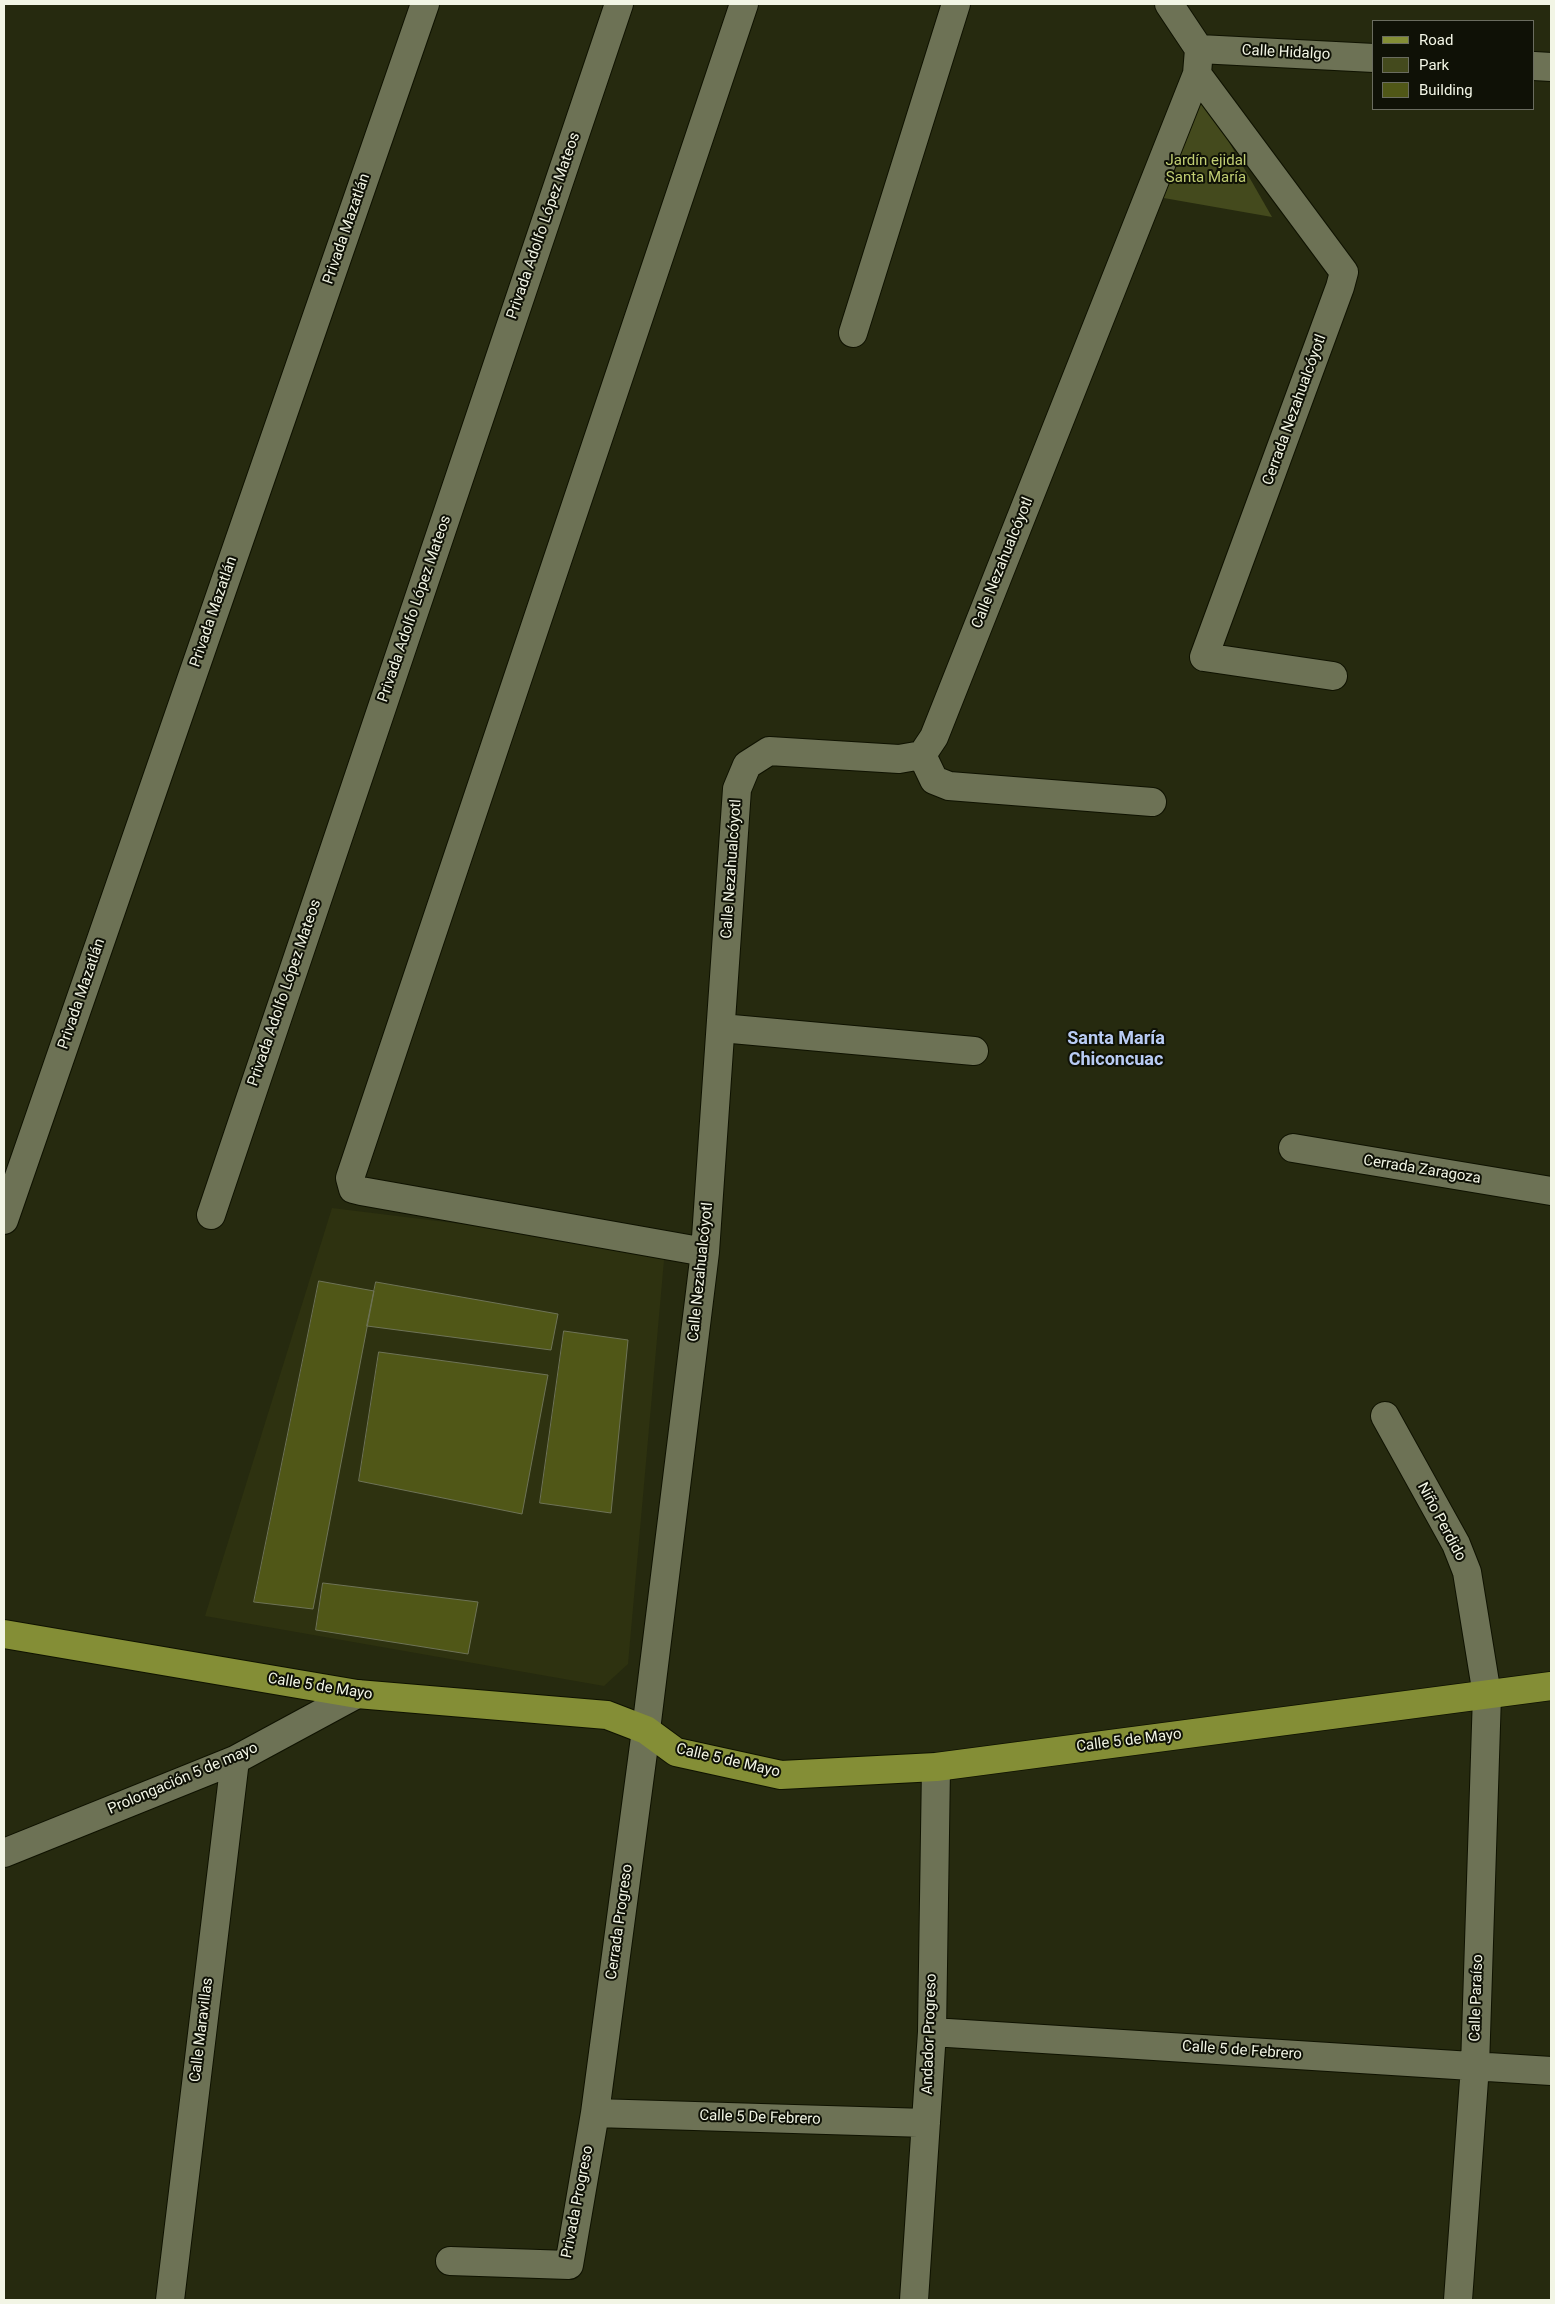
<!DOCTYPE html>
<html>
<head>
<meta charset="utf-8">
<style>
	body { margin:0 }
	#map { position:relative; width:1555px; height:2304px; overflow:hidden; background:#262a0f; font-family:Roboto,sans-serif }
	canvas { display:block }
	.frame { position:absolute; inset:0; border:5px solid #f2f5e5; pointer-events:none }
	.legend { position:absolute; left:1372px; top:20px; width:162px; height:90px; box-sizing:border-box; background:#0f1106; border:1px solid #6a6c5f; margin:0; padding:6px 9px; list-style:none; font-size:15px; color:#f2f5e5 }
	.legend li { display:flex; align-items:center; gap:10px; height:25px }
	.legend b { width:25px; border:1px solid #6a6c5f }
</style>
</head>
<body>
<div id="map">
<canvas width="1555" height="2304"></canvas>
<div class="frame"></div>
<ul class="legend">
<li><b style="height:6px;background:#848e36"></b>Road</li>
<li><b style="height:14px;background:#444a1d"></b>Park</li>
<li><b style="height:14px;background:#505717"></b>Building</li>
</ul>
</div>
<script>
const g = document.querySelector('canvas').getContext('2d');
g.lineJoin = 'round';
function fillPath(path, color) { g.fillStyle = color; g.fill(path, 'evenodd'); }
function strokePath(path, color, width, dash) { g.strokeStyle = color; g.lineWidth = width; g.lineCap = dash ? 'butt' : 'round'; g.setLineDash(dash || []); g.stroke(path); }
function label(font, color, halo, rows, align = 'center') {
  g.font = font + ' Roboto,sans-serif'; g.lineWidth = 4; g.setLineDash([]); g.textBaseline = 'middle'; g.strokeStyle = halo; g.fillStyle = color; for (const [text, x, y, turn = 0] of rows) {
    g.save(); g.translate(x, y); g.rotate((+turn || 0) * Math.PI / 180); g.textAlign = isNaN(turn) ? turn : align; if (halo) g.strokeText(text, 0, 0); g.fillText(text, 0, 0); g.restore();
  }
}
fillPath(new Path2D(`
	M332 1208 665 1249 628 1664 604 1686 205 1616Z`), '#2e3210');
fillPath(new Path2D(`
	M1201 93 1272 217 1158 197Z`), '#444a1d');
const building = new Path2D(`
	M319 1281 374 1291 313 1609 254 1602Z
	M376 1282 558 1314 551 1350 367 1326Z
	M564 1331 628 1340 611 1513 540 1503Z
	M379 1352 548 1375 522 1514 359 1481Z
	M323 1583 478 1602 468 1654 316 1630Z`);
fillPath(building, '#505717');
strokePath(building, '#6e7356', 1);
const minor = new Path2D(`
	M1169 4 1199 49
	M1199 49 1374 58
	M1534 66 1551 67
	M1197 74 1344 272 1340 287 1204 657 1333 676
	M853 333 956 4
	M922 755 934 780 949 786 1152 802
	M721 1028 974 1051
	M1293 1148 1551 1191
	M211 1215 619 4
	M4 1220 425 4
	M705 1252 361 1191 353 1189 350 1178 744 4
	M1385 1416 1456 1544 1467 1572 1487 1695 1475 2066 1458 2300
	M4 1853 235 1760 357 1694
	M932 2032 1551 2071
	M595 2113 926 2123
	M450 2261 569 2265 595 2113 646 1730 705 1252 737 789 747 765 769 751 899 759 922 755 934 737 1197 74 1199 49
	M170 2300 235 1760
	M914 2300 932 2032 936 1767`);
const major = new Path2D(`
	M4 1634 357 1694 607 1715 646 1730 676 1752 781 1775 936 1767 1551 1686`);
strokePath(minor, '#0f1200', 30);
strokePath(major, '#0f1200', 30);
strokePath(minor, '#6d7255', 28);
strokePath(major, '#848e36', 28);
label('15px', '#f2f5e5', '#0f1106', [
	["Calle Hidalgo",1286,53,3],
	["Privada Adolfo López Mateos",544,226,-71],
	["Privada Mazatlán",347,229,-71],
	["Cerrada Nezahualcóyotl",1295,410,-70],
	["Calle Nezahualcóyotl",1003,563,-68],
	["Privada Adolfo López Mateos",415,609,-71],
	["Privada Mazatlán",214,612,-71],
	["Calle Nezahualcóyotl",732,869,-86],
	["Privada Adolfo López Mateos",285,993,-71],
	["Privada Mazatlán",82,994,-71],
	["Cerrada Zaragoza",1422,1170,9],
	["Calle Nezahualcóyotl",701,1272,-84],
	["Niño Perdido",1441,1522,62],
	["Calle 5 de Mayo",320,1687,9],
	["Calle 5 de Mayo",1129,1741,-7],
	["Calle 5 de Mayo",728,1761,13],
	["Prolongación 5 de mayo",183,1779,-23],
	["Cerrada Progreso",620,1922,-82],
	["Calle Paraíso",1477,1998,-88],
	["Calle Maravillas",202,2030,-83],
	["Andador Progreso",930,2034,-88],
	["Calle 5 de Febrero",1242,2051,4],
	["Calle 5 De Febrero",760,2118,2],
	["Privada Progreso",578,2202,-79]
]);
label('15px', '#c1ce73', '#0f1106', [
	["Jardín ejidal",1206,161],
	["Santa María",1206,178]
]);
label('bold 18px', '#b9ccf4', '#0f1106', [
	["Santa María",1116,1039],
	["Chiconcuac",1116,1060]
]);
</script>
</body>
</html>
